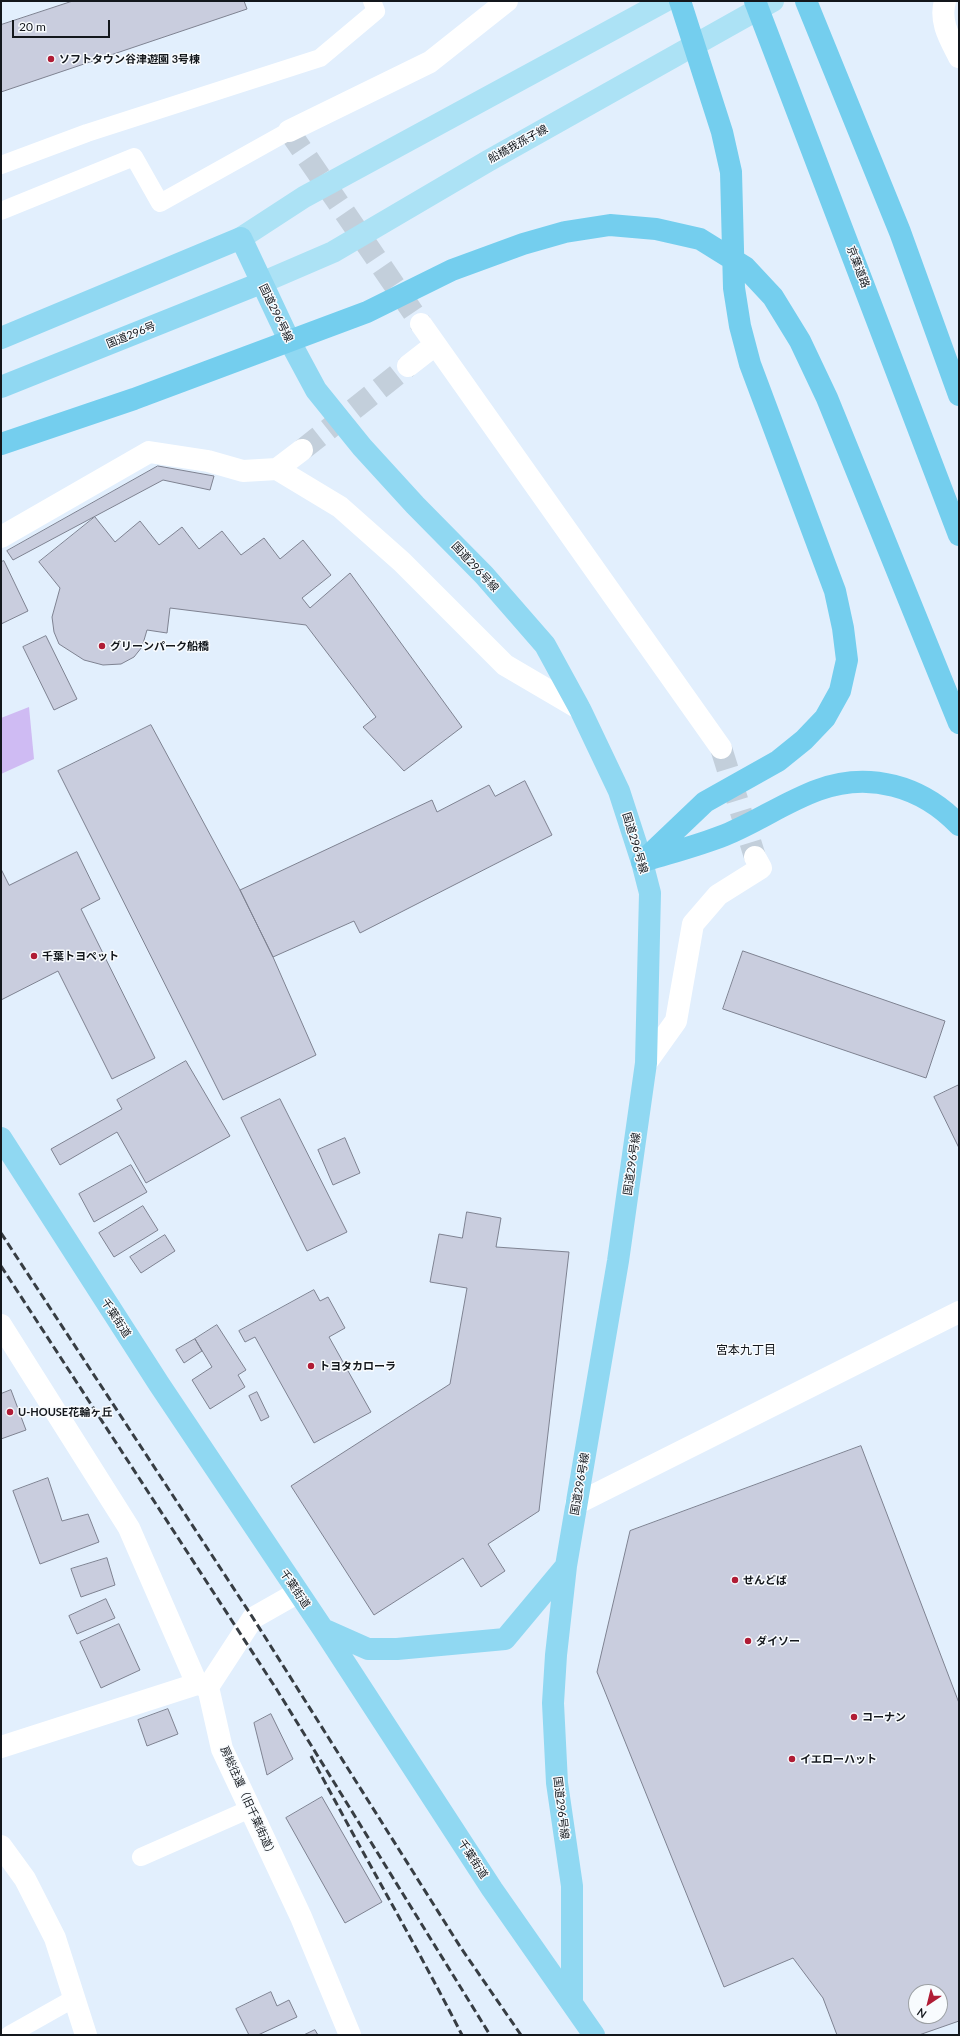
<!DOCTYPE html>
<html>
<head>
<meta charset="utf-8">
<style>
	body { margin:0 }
	#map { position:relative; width:960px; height:2036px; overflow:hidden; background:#e2effd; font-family:Lato,sans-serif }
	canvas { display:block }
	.frame { position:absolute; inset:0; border:2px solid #13171c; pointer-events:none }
	.north { position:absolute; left:908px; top:1984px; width:40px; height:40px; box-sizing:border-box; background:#f8fbfe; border:1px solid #9ca0a4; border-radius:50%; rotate:215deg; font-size:11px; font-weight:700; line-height:16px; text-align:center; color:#13171c }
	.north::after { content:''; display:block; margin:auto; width:14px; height:18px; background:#b01c35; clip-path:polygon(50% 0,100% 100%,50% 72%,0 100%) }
	.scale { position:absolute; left:12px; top:20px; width:98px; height:18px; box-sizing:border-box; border:2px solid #13171c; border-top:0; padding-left:5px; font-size:12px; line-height:14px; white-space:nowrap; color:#13171c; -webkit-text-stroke:3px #f8fbfe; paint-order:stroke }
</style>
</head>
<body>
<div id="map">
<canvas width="960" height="2036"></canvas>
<div class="frame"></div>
<div class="north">N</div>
<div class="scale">20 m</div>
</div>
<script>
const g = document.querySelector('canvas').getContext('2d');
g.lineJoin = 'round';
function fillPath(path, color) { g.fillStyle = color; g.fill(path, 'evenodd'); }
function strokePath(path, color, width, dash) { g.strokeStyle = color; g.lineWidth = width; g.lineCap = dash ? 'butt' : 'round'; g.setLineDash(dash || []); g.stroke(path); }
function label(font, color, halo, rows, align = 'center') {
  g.font = font + ' Lato,"Noto Sans JP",sans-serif'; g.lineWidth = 3; g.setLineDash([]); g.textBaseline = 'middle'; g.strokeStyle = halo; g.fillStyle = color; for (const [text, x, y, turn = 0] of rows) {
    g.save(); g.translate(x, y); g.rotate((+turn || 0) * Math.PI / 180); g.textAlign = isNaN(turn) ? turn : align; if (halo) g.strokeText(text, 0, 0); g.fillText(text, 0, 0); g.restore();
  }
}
fillPath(new Path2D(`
	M29 707 34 759 1 774V718Z`), '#cfbbf3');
const building = new Path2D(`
	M73 1H244L247 9 1 92V25Z
	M158 466 214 476 210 490 163 480 13 560 7 551Z
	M95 517 115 542 140 521 159 545 182 527 199 549 222 531 241 555 264 538 280 559 303 540 331 575 302 598 310 608 350 573 462 727 404 771 363 727 376 717 306 625 170 608 167 633 147 630 142 647 134 657 121 664 103 665 84 660 59 644 54 632 52 617 60 588 39 562Z
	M4 561 28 611 1 624V562Z
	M46 636 77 699 54 710 23 647Z
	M151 725 240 890 273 957 316 1055 223 1100 58 771Z
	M525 781 552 835 360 933 354 921 273 957 240 890 432 800 437 812 489 785 495 796Z
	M77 852 100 899 81 909 155 1058 112 1079 58 971 1 1000V869L9 885Z
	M743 951 945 1021 926 1078 723 1009Z
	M186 1061 230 1136 146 1183 117 1132 60 1165 51 1149 122 1109 117 1100Z
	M959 1085V1148L934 1097Z
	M280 1099 347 1232 307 1251 241 1118Z
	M345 1138 360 1173 333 1185 318 1150Z
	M131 1165 147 1192 94 1222 79 1194Z
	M143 1206 158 1230 114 1257 99 1233Z
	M467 1212 501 1218 496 1247 569 1252 539 1511 488 1544 505 1571 481 1587 463 1558 374 1615 291 1486 450 1384 467 1288 430 1282 439 1234 462 1238Z
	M165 1235 175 1251 141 1273 130 1257Z
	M314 1290 320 1301 328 1297 345 1328 329 1337 371 1412 314 1443 255 1337 245 1342 239 1331Z
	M217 1325 246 1370 238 1375 245 1387 210 1409 192 1380 212 1367 195 1339Z
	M195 1339 202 1351 184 1363 176 1350Z
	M11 1390 26 1430 1 1439V1394Z
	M257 1392 269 1417 261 1421 249 1396Z
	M861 1446 959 1703V2021L919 2035H837L823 1998 793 1958 724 1987 597 1672 630 1531ZM916 1992H940V2016H916Z
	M48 1478 62 1521 88 1514 99 1542 40 1564 13 1491Z
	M107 1558 115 1585 81 1597 71 1569Z
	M106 1599 115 1618 77 1634 69 1616Z
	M119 1624 140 1670 101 1688 80 1642Z
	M168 1709 178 1734 147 1746 138 1720Z
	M271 1714 293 1759 267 1775 254 1723Z
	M322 1797 382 1902 345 1923 286 1818Z
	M271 1992 277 2006 289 2000 297 2017 258 2035H249L236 2009Z
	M315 2030 318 2035H304Z`);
fillPath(building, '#c9cdde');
strokePath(building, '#7e8291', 1);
strokePath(new Path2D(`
	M289 131 421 324
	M302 450 408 366
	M721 748 755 857`), '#c3cfdb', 22, [22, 11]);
strokePath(new Path2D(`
	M1 165 87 133 320 58 376 11 372 1
	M1 211 134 157 160 203 289 131
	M141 1857 250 1809
	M9 2035 73 1999`), '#fff', 18);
strokePath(new Path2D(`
	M945 1C939 22 950 39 959 57
	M289 131 430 62 507 1
	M421 324 721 748
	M408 366 435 345
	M277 469 302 450
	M1 537 149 452 208 461 243 471 277 469 340 507 402 562 505 665 580 709
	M646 1063 676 1021 693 924 718 895 761 868 755 857
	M1 1325 129 1528 197 1684
	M1 1747 197 1684 208 1687
	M1 1846 25 1879 55 1938 86 2035`), '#fff', 22);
strokePath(new Path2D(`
	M576 1504 959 1312
	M297 1593 253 1618 208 1687 222 1749 301 1917 350 2035`), '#fff', 22);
strokePath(new Path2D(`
	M241 238 304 197 665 1
	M261 283 333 252 488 161 773 1`), '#ace2f5', 22);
strokePath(new Path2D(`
	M1 338 241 238 288 338 316 390 362 447 415 505 484 575 545 645 580 709 619 791 642 862 650 893 646 1063 618 1261 566 1566 556 1655 553 1703 557 1783 572 1886V2001
	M1 387 261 283
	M1 1138 159 1384 323 1629 492 1889 594 2035
	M323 1629 368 1649H397L505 1639 566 1566`), '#90d8f2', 22);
strokePath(new Path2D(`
	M755 1 959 535
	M806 1 900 232 959 395
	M1 444 134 399 367 312 452 270 523 244 565 232 610 225 656 229 700 239 745 267 773 297 800 341 827 398 959 723
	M647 860C673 852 700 845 725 835 757 822 785 802 818 790 869 771 922 786 959 825
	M642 862 705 802 778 761 804 740 825 718 840 691 847 660 843 628 835 591 750 364 740 326 734 288 731 172 722 132 680 1`), '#74ceee', 22);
strokePath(new Path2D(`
	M1 1233 253 1618 461 1948 521 2035
	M1 1266 277 1690 490 2035
	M311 1756C360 1849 414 1941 462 2035`), '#373d43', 3, [8, 4]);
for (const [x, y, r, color] of [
	[51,59,4,"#b01c35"],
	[102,646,4,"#b01c35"],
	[34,956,4,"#b01c35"],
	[311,1366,4,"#b01c35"],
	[10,1412,4,"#b01c35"],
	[735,1580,4,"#b01c35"],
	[748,1641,4,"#b01c35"],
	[854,1717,4,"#b01c35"],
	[792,1759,4,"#b01c35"]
]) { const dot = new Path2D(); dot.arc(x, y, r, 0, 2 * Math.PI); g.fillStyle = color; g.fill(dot); strokePath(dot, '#f8fbfe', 1.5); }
label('bold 11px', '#13171c', '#f8fbfe', [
	["ソフトタウン谷津遊園 3号棟",59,59],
	["グリーンパーク船橋",110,646],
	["千葉トヨペット",42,956],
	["トヨタカローラ",319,1366],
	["U-HOUSE花輪ヶ丘",18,1412],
	["せんどば",743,1580],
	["ダイソー",756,1641],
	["コーナン",862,1717],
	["イエローハット",800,1759]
], 'left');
label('11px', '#13171c', '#f8fbfe', [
	["船橋我孫子線",518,144,-29],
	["京葉道路",858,267,69],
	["国道296号線",276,313,64],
	["国道296号",131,335,-22],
	["国道296号線",475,567,47],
	["国道296号線",635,843,73],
	["国道296号線",632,1164,-82],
	["千葉街道",116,1318,57],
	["国道296号線",580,1484,-80],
	["千葉街道",295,1589,56],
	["房総往還（旧千葉街道）",248,1802,66],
	["国道296号線",561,1808,83],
	["千葉街道",473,1859,57]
]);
label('12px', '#13171c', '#f8fbfe', [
	["宮本九丁目",746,1350]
]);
</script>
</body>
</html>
